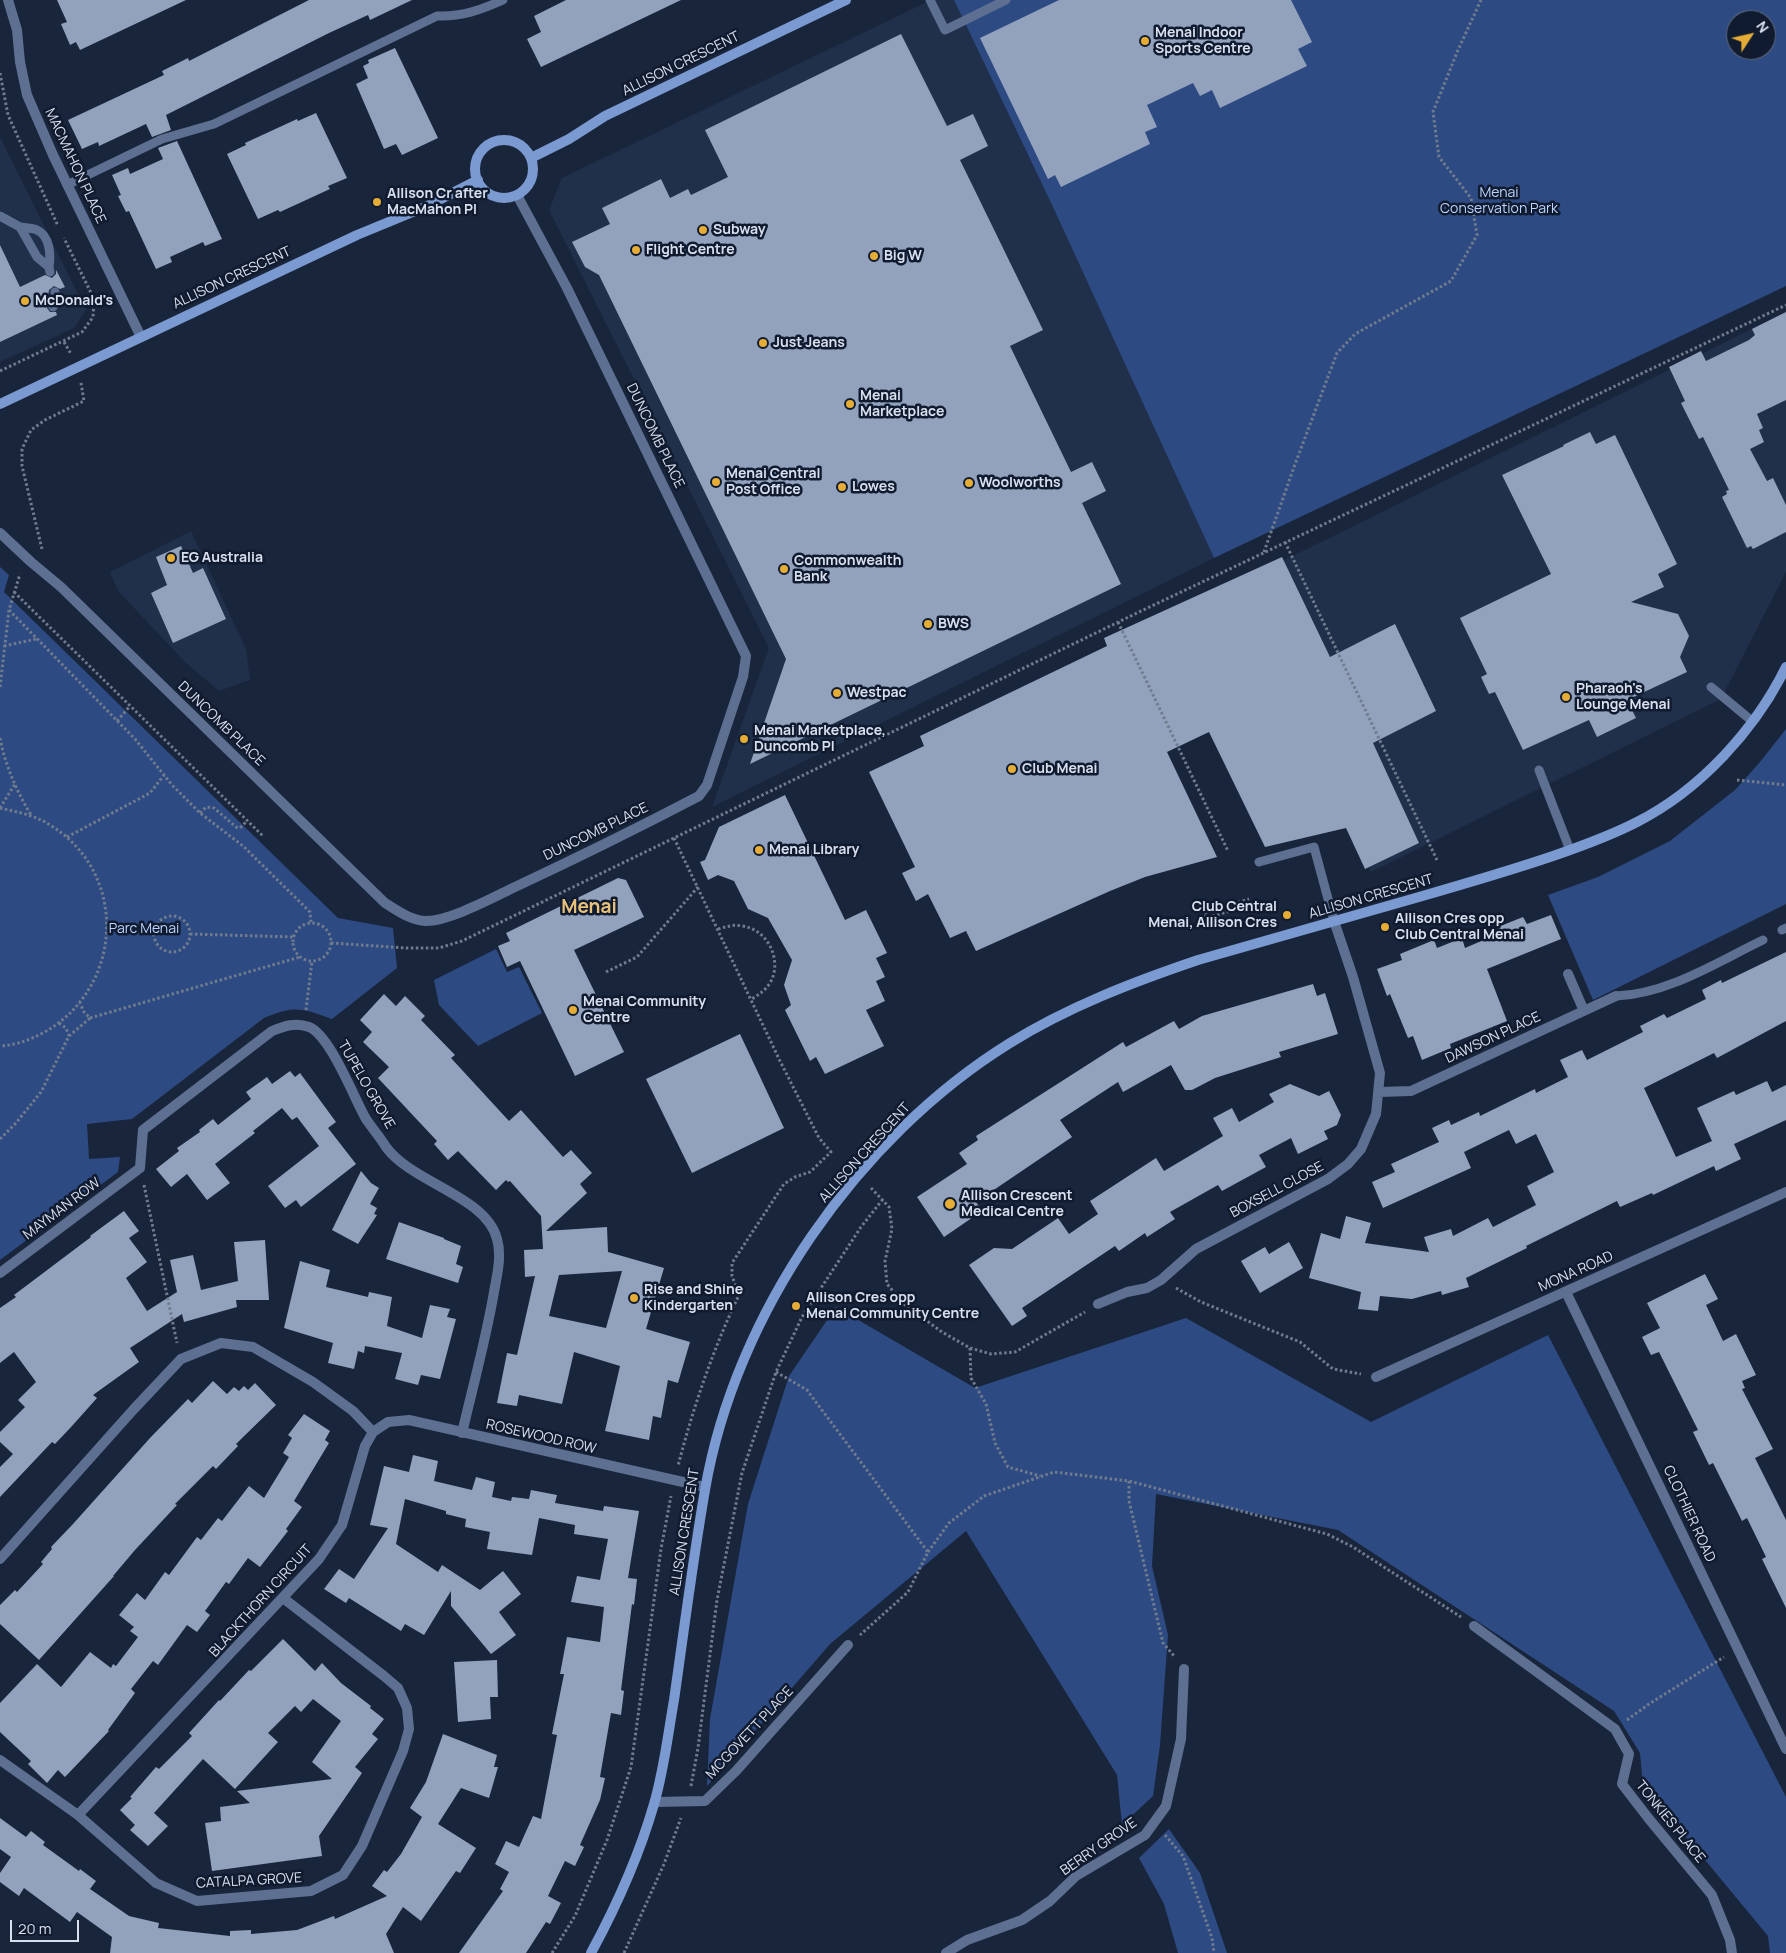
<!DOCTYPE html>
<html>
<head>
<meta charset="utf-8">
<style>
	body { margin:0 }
	#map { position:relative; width:1786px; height:1953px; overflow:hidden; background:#19253b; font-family:Manrope,sans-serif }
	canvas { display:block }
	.north { position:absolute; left:1726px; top:10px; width:50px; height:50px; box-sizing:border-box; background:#101b30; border:1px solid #606a7c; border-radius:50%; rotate:55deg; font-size:14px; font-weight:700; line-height:20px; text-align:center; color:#d8e0ef }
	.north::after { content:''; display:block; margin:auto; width:18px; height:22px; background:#e6ad36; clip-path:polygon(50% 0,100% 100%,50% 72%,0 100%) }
	.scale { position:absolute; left:10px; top:1920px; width:69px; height:22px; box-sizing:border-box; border:2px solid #d8e0ef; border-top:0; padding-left:6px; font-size:15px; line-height:18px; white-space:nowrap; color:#d8e0ef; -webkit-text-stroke:4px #101b30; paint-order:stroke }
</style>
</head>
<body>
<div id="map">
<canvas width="1786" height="1953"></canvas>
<div class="north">N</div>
<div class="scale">20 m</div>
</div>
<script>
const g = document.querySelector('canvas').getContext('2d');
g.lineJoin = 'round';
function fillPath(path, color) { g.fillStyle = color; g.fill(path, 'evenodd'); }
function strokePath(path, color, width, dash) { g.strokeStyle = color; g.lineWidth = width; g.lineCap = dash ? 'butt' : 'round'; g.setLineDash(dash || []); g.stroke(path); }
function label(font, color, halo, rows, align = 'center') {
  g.font = font + ' Manrope,sans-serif'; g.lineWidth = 5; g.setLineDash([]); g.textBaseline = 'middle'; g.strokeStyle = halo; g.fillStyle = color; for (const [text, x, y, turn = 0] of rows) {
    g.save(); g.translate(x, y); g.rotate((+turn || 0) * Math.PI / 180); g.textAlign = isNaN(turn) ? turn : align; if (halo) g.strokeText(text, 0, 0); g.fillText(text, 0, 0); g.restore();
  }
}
fillPath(new Path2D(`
	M931 0H954L1053 207 1214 558 712 807 769 648 549 210 562 178Z
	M0 137 86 310 74 328 0 362Z
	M1786 312V572L1721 699 1371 872 1234 585Z
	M191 531 246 649 250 680 219 691 185 662 118 591 110 572Z`), '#20304a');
fillPath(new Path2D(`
	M954 0H1786V286L1214 558 1053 207ZM1736 20H1766V50H1736Z
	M0 567 9 575 4 592 338 918 393 928 397 968 332 1019C302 1008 294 1005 264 1018L132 1119 87 1124 89 1159 120 1157 118 1172 0 1260Z
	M1786 729V904L1593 1000 1548 895 1598 877 1670 841 1735 790 1760 762Z
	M496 949 507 972 519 967 542 1013 478 1046 439 1005 434 980Z
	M836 1307 975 1388 1186 1318 1371 1422 1548 1335 1786 1797V1953H1770L1768 1936 1643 1785 1640 1753 1614 1711 1338 1530 1156 1494 1152 1566 1168 1635 1160 1745 1153 1796 1122 1825 1117 1775 966 1531 830 1644 707 1786 710 1719 748 1504 789 1376Z
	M1169 1829 1200 1873 1227 1953H1178L1164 1904 1139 1858Z`), '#2d4b82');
fillPath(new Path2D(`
	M57 0H186L80 50 76 42 70 45 61 24 67 22Z
	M309 0H412L370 20 368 15 329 33 166 115 171 130 152 137 146 124 99 146 98 142 82 149 68 120 164 75 162 71 188 58 189 61Z
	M566 0H681L541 67 527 39 541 32 534 16Z
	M1059 0H1291L1312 42 1298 49 1307 66 1220 108 1212 90 1200 96 1193 83 1147 105 1157 127 1145 132 1150 144 1061 187 1055 175 1048 179 980 38Z
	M901 34 947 126 973 114 988 146 960 160 1043 330 1010 346 1071 472 1092 462 1106 491 1082 503 1121 584 750 764 786 659 599 275 585 267 572 242 610 224 602 208 661 179 670 198 688 189 691 195 728 177 705 130Z
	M395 48 438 138 402 155 396 144 384 149 356 84 368 78 363 66 369 63 368 60Z
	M316 113 347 178 328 186 330 189 280 212 278 210 258 219 227 154 246 145 245 143 297 119 298 121Z
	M177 141 222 239 205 246 203 242 170 257 172 262 156 269 129 211 126 212 118 196 121 195 112 175 128 168 130 174 163 159 158 148Z
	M0 245 20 287 45 275 52 278 56 274V270L65 287 60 289 54 286 49 290 48 295 50 300 47 308 50 312H56L57 315 0 342Z
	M1786 312V400L1757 414 1763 428 1759 430 1764 442 1750 449 1767 481 1773 478 1786 505V532L1753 549 1751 546 1747 548 1722 497 1727 494 1726 491 1729 490 1703 437 1699 439 1681 403 1685 401 1669 367 1701 351 1706 361 1749 340 1755 335 1752 329Z
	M1590 432 1596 444 1615 435 1677 564 1658 574 1664 587 1631 602 1678 614 1689 636 1680 657 1687 672 1627 700 1636 718 1597 737 1589 720 1523 750 1495 692 1489 694 1481 677 1487 674 1460 618 1551 574 1502 475 1564 446 1563 445Z
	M181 546 193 573 203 568 226 619 173 643 151 593 167 585 156 557Z
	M1282 557 1330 657 1395 624 1436 711 1373 743 1419 843 1365 869 1346 828 1265 847 1209 732 1167 752 1217 857 1145 877 1110 891 976 951 966 931 950 938 928 894 916 901 902 873 915 867 869 772 924 746 920 736 1107 646 1104 638Z
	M785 795 845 920 866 910 887 953 876 958 885 977 876 981 885 1001 866 1010 884 1046 825 1074 816 1057 810 1061 785 1010 791 1005 784 985 792 960 768 918 748 909 734 881 718 875 708 880 700 862 705 860 719 827Z
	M618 878 626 880 644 917 574 950 624 1052 575 1076 520 961 507 967 498 946 510 941 506 933Z
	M1551 915 1561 939 1487 969 1507 1021 1450 1044 1451 1048 1422 1060 1413 1036 1408 1038 1390 994 1387 996 1377 969 1402 960 1400 954 1434 940 1437 948 1462 938 1465 948 1500 933 1498 927 1523 917 1527 924Z
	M1786 952V1021L1717 1058 1714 1053 1644 1088 1676 1157 1712 1141 1697 1108 1734 1091 1736 1095 1767 1081 1772 1092 1786 1085V1120L1734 1144 1741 1159 1716 1171 1714 1166 1653 1195 1652 1193 1620 1207 1617 1201 1526 1246 1527 1248 1466 1278 1469 1287 1442 1295 1441 1291 1412 1299 1380 1296 1378 1311 1358 1309 1361 1292 1309 1278 1321 1233 1340 1239 1346 1216 1371 1223 1365 1243 1429 1252 1424 1237 1451 1229 1453 1236 1488 1218 1493 1227 1536 1205 1527 1186 1554 1172 1536 1134 1516 1144 1509 1130 1464 1152 1471 1168 1383 1208 1372 1182 1395 1172 1391 1164 1439 1142 1432 1128 1449 1120 1451 1125 1479 1112 1480 1116 1535 1089 1536 1093 1568 1077 1560 1060 1582 1050 1587 1060 1643 1032 1640 1026 1664 1014 1667 1018 1706 999 1702 990 1721 980 1722 983Z
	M1313 984 1317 996 1325 993 1338 1034 1279 1052 1281 1057 1215 1078 1192 1090H1185L1171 1065 1123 1092 1118 1082 1060 1120 1072 1137 976 1202 982 1211 944 1237 917 1197 967 1164 959 1153 978 1140 976 1136 1123 1042 1126 1047 1174 1021 1179 1029 1202 1016Z
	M384 994 396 1006 405 996 425 1016 421 1020 455 1055 451 1058 509 1121 521 1110 563 1157 571 1150 592 1173 580 1184 587 1193 546 1231 607 1227 608 1252 664 1268 646 1329 690 1342 678 1383 668 1380 661 1418 653 1416 649 1440 605 1431 620 1366 574 1352 562 1404 519 1395 517 1406 497 1403 507 1353 517 1355 535 1276 525 1277 524 1250 543 1249 541 1216 510 1181 508 1182 506 1180 496 1190 458 1151 448 1160 434 1144 437 1141 378 1078 389 1067 363 1042 372 1032 360 1020ZM622 1271 606 1328 549 1316 559 1275Z
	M740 1034 784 1128 692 1173 646 1079Z
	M290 1071 295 1077 300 1073 336 1122 328 1128 356 1164 301 1207 296 1200 285 1208 268 1186 319 1146 297 1117 292 1120 282 1108 253 1131 255 1133 215 1164 230 1183 207 1200 187 1174 171 1187 156 1169 179 1151 177 1148 200 1132 199 1130 213 1119 218 1125 251 1099 246 1092 267 1077 272 1084Z
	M1290 1084 1319 1096 1329 1091 1341 1115 1337 1125 1324 1131 1328 1139 1298 1154 1291 1138 1259 1155 1266 1167 1222 1191 1218 1185 1170 1212 1175 1219 1147 1237 1145 1233 1119 1251 1115 1246 1022 1308 1027 1316 1012 1326 969 1265 994 1248 1012 1249 1058 1218 1069 1234 1098 1214 1090 1201 1156 1158 1164 1171 1223 1136 1213 1118 1232 1108 1239 1122 1274 1102 1269 1094Z
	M361 1171 371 1183 379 1188 370 1204 377 1208 374 1214 377 1215 358 1244 332 1230Z
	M124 1211 139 1231 129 1238 147 1262 126 1278 147 1311 177 1292 170 1260 193 1255 201 1290 238 1281 234 1242 265 1240 269 1300H236L237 1307 184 1322 182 1314 130 1348 139 1362 93 1395 97 1398 72 1426 55 1444 52 1442 0 1497V1467L13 1454 0 1442V1432L25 1407 18 1400 36 1382 14 1352 0 1363V1308L16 1297 14 1295 91 1237 90 1236Z
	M399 1222 444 1238V1239L461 1246 456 1264 463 1267 458 1283 386 1259Z
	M1289 1242 1303 1268 1260 1293 1241 1261 1265 1247 1269 1254Z
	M300 1261 330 1270 326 1287 368 1297 369 1292 392 1297 387 1326 422 1338 430 1305 450 1309 447 1317 456 1319 440 1379 421 1375 418 1385 395 1379 402 1353 365 1346 364 1353 358 1351 354 1369 328 1363 333 1343 284 1328Z
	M1705 1274 1718 1299 1706 1305 1723 1341 1736 1334 1756 1375 1742 1381 1745 1388 1742 1389 1773 1449 1755 1458 1786 1520V1608L1762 1559 1766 1557 1747 1518 1742 1521 1713 1463 1709 1465 1693 1432 1698 1430 1659 1352 1651 1355 1642 1337 1660 1328 1647 1303Z
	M213 1381 227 1394 234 1387 239 1391 244 1386 248 1390 255 1383 276 1405 236 1444 238 1446 216 1469 213 1466 175 1504 177 1505 135 1550 113 1576H114L39 1660 0 1624V1605L15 1590 17 1592 43 1564 41 1562 52 1549 51 1547 73 1524 150 1438 188 1399 192 1403Z
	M304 1414 330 1431 325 1440 329 1443 294 1501 302 1507 286 1529 288 1531 260 1567 248 1558 229 1584 226 1582 205 1611 210 1615 197 1632 187 1625 158 1665 153 1661 131 1689 135 1693 108 1730 109 1731 65 1777 58 1770 47 1783 28 1764 31 1761 0 1732V1703L37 1664 61 1687 90 1652 111 1668 113 1664 116 1666 138 1637 130 1631 134 1627 119 1615 137 1593 145 1600 165 1572 169 1575 197 1537 201 1540 218 1518 222 1521 249 1486 264 1498 289 1457 283 1453 292 1438 288 1435Z
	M413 1455 438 1461 434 1481 472 1490 476 1477 495 1482 492 1497 511 1501 512 1497 529 1499 531 1490 557 1495 555 1503 603 1511 604 1506 639 1511 628 1578 637 1579 634 1605 632 1604 621 1690 624 1691 621 1715 611 1713 600 1777 605 1778 600 1800 580 1845 584 1847 575 1866 565 1861 548 1896 561 1903 550 1924 546 1922 526 1953H459L503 1891 500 1889 509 1872 495 1864 506 1841 519 1847 533 1816 541 1819 557 1735 552 1734 564 1674H560L567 1637 600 1642 604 1607 571 1602 577 1576 600 1580 608 1539 574 1534 575 1525 539 1518 532 1555 487 1549 490 1532 465 1527 466 1519 446 1514V1511L405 1499 396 1544 438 1572 442 1565 480 1590 503 1571 521 1594 499 1612 516 1635 491 1654 451 1606V1591L424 1635 405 1624 401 1631 349 1598 346 1603 324 1589 339 1569 354 1579 388 1528 370 1525 384 1466 409 1472Z
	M283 1639 315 1671 322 1663 341 1683 371 1706 370 1708 384 1719 372 1734 378 1739 355 1767 362 1773 319 1836 322 1856 212 1871 205 1823 221 1821 220 1807 250 1803 237 1791 332 1779 312 1762 341 1721 313 1699 301 1712 295 1706 268 1733 278 1742 235 1789 203 1759 154 1813 168 1826 148 1846 130 1830 135 1825 120 1810 132 1798 130 1797 156 1767 159 1769 192 1736 189 1733 219 1700 220 1701 249 1670 251 1671Z
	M497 1660 498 1697H490L491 1719 458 1722 454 1662Z
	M443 1734 497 1755 494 1767H498L489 1798 461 1788 438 1824 476 1848 460 1873 456 1871 421 1921 403 1907 386 1934 394 1953H110L112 1937 77 1912 70 1922 24 1888 19 1896 0 1882V1873L11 1857 0 1849V1818L26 1837 31 1831 45 1842 43 1845 79 1871 80 1869 96 1881 90 1889 129 1916 159 1923 158 1928 230 1936V1931L251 1930V1934L297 1930 334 1916 335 1919 387 1896 372 1886 384 1870 387 1872 401 1854 422 1817 410 1808 426 1782Z`), '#92a2bd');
strokePath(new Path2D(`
	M0 73 8 115 58 226
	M64 342 71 354
	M0 371 82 332 93 317 94 299 64 238
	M1285 542 1437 860
	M42 549 22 466V449L31 430 45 420 84 401 81 383
	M1264 552 1294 467 1337 353 1355 334 1451 281 1477 235 1471 198 1439 157 1433 112 1458 50 1481 0
	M14 592 264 837
	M9 610 135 739 172 785 200 813 243 846 310 912 311 922
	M1118 622 1228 851
	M4 646 36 639
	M0 687 9 610 20 574
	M117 721 130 706
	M0 738C5 765 17 792 31 815
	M1737 780 1786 785
	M0 808C17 812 35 815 50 825 119 867 125 961 68 1015 51 1031 24 1045 0 1046
	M0 808 15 784
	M200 813 206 807 214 808 236 827 240 828 247 821
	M67 837 150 793 164 775
	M674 838 780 1061 819 1138 831 1152 810 1172 795 1177 784 1184 732 1263V1276L739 1295C713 1349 693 1408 678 1466
	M1249 912 1247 906 1206 918 1204 913 1249 899
	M154 934a18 18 0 1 1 36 0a18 18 0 1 1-36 0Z
	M293 942a19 19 0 1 1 38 0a19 19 0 1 1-38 0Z
	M107 929 154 932
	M718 929C726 927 733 924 742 926 768 929 783 961 770 983 765 991 759 994 752 999
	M190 934 293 937
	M331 943 406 948H439L462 941 1139 612 1786 305
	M606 972 637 957 698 887
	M306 1010 312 961
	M90 1018 300 957
	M59 1023 66 1028 69 1036
	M0 1139 16 1123 41 1092 69 1036 90 1018 84 1012 80 1003
	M144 1185 177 1343
	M871 1188 889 1207 892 1229 885 1261 887 1284 905 1305 942 1332 970 1348 991 1354 1015 1352 1085 1312
	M1176 1288 1201 1302 1300 1342 1333 1369 1361 1374
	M970 1348 971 1378 986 1404 995 1443 1008 1467 1040 1476
	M776 1372 807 1390 928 1552 908 1592 860 1635
	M1129 1481V1501L1163 1643 1175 1657
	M928 1552 949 1523 984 1496 1054 1472 1129 1481 1327 1534 1353 1547 1461 1617
	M1627 1720 1649 1704 1724 1657
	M691 1786 698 1748 717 1600 742 1473 776 1372 802 1317 861 1227 883 1199
	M1165 1835 1183 1856 1212 1938 1214 1953
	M552 1953 575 1916 607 1840 631 1767 661 1549 671 1496
	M624 1953 664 1864 681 1818`), '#717b8e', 3, [2.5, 2.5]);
strokePath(new Path2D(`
	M930 0 945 30 1006 0
	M67 185 162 139 214 124 437 16C461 17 481 10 503 0
	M0 216 20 227 37 257 49 267 50 272
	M20 227C25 228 32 228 37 230 50 236 51 255 49 267
	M53 307 56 301 55 292
	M1711 687 1752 721
	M1539 770 1570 850
	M1259 862 1314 847 1334 921
	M1782 930 1786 928
	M1616 996C1668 994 1717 962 1763 940`), '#5d7092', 9);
strokePath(new Path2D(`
	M8 0 17 30 20 62 27 95 53 155 141 337
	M0 533 31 562 61 587 385 903C398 911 410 920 426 921 450 921 492 898 515 887 577 858 638 828 699 796L707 785 743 677 746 656 567 288 517 195
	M1568 974 1584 1011
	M1379 1092 1411 1091 1616 996
	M0 1273 140 1168 143 1130 272 1031C284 1026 296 1022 309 1027 330 1035 354 1098 366 1119 372 1128 380 1137 386 1147 412 1183 486 1196 497 1239 502 1256 497 1275 494 1292 486 1339 473 1386 462 1433
	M1566 1292 1786 1749
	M1098 1304 1127 1292 1147 1288 1161 1280 1196 1249 1328 1179 1348 1164 1361 1149 1376 1114 1380 1073 1353 977 1334 921
	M1376 1377 1786 1192
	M373 1432 388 1422 409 1420 705 1487
	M0 1559 133 1410 181 1359 221 1343 253 1347 313 1382 353 1411 373 1432 365 1446 342 1525 319 1559 78 1815
	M1474 1626 1615 1729 1629 1754 1622 1784 1649 1819 1712 1895 1730 1940 1732 1953
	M0 1760 78 1815 156 1883 197 1901 311 1891 343 1875 362 1846 403 1751 409 1729 407 1708 398 1688 384 1676 283 1598
	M655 1802 705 1801 736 1771 848 1645
	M946 1953 967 1940 1022 1920 1050 1901 1076 1876 1145 1835 1166 1806 1181 1739 1184 1669`), '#5d7092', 10);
strokePath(new Path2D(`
	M475 169a29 29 0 1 1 58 0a29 29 0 1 1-58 0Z
	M531 158 569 139 605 116 846 0
	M0 404 357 235 425 207 478 180
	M591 1953C617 1905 639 1856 654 1804 664 1770 668 1734 674 1700 684 1630 693 1559 705 1490 735 1314 858 1137 1010 1043 1068 1007 1133 982 1198 960 1272 939 1345 918 1419 897 1464 884 1509 871 1553 856 1582 846 1610 836 1637 822 1700 790 1755 730 1786 667`), '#7b9ad1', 10);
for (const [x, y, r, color] of [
	[1145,41,5,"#e6ad36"],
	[377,202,5,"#e6ad36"],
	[703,230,5,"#e6ad36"],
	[636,250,5,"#e6ad36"],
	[874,256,5,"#e6ad36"],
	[25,301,5,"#e6ad36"],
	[763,343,5,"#e6ad36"],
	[850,404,5,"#e6ad36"],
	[716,482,5,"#e6ad36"],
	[969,483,5,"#e6ad36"],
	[842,487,5,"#e6ad36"],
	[171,558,5,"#e6ad36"],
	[784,569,5,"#e6ad36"],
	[928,624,5,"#e6ad36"],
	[837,693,5,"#e6ad36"],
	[1566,697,5,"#e6ad36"],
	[744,739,5,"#e6ad36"],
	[1012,769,5,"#e6ad36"],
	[759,850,5,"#e6ad36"],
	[1287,915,5,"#e6ad36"],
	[1385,927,5,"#e6ad36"],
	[573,1010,5,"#e6ad36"],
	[950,1204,6,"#e6ad36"],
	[634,1298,5,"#e6ad36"],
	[796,1306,5,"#e6ad36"]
]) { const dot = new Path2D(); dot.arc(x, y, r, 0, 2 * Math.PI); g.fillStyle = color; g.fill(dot); strokePath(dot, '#101b30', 2); }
label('bold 14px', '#d8e0ef', '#101b30', [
	["Menai Indoor",1155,33],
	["Sports Centre",1155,49],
	["Allison Cr after",387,194],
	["MacMahon Pl",387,210],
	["Subway",713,230],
	["Flight Centre",646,250],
	["Big W",884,256],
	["McDonald's",35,301],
	["Just Jeans",773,343],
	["Menai",860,396],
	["Marketplace",860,412],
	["Menai Central",726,474],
	["Post Office",726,490],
	["Woolworths",979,483],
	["Lowes",852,487],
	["EG Australia",181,558],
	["Commonwealth",794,561],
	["Bank",794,577],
	["BWS",938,624],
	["Pharaoh's",1576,689],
	["Lounge Menai",1576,705],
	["Westpac",847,693],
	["Menai Marketplace,",754,731],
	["Duncomb Pl",754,747],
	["Club Menai",1022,769],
	["Menai Library",769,850],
	["Club Central",1277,907,"right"],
	["Menai, Allison Cres",1277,923,"right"],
	["Allison Cres opp",1395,919],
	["Club Central Menai",1395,935],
	["Menai Community",583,1002],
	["Centre",583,1018],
	["Allison Crescent",961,1196],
	["Medical Centre",961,1212],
	["Rise and Shine",644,1290],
	["Kindergarten",644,1306],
	["Allison Cres opp",806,1298],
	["Menai Community Centre",806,1314]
], 'left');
label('14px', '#d8e0ef', '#101b30', [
	["ALLISON CRESCENT",681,64,-26],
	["MACMAHON PLACE",75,166,65],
	["ALLISON CRESCENT",232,278,-25],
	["DUNCOMB PLACE",655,436,64],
	["DUNCOMB PLACE",221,724,44],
	["DUNCOMB PLACE",596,832,-26],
	["ALLISON CRESCENT",1371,897,-16],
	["DAWSON PLACE",1493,1038,-25],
	["TUPELO GROVE",366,1085,60],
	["ALLISON CRESCENT",865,1153,-48],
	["BOXSELL CLOSE",1277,1190,-28],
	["MAYMAN ROW",62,1209,-37],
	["MONA ROAD",1576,1272,-24],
	["ROSEWOOD ROW",541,1437,13],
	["CLOTHIER ROAD",1689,1514,65],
	["ALLISON CRESCENT",685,1532,-81],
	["BLACKTHORN CIRCUIT",261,1601,-48],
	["MCGOVETT PLACE",750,1733,-47],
	["TONKIES PLACE",1670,1822,51],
	["BERRY GROVE",1099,1847,-35],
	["CATALPA GROVE",249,1881,-3]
]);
label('14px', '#bbd3fd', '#101b30', [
	["Menai",1499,193],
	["Conservation Park",1499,209],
	["Parc Menai",144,929]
]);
label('bold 19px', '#e8c17a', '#101b30', [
	["Menai",589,908]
]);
</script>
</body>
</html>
